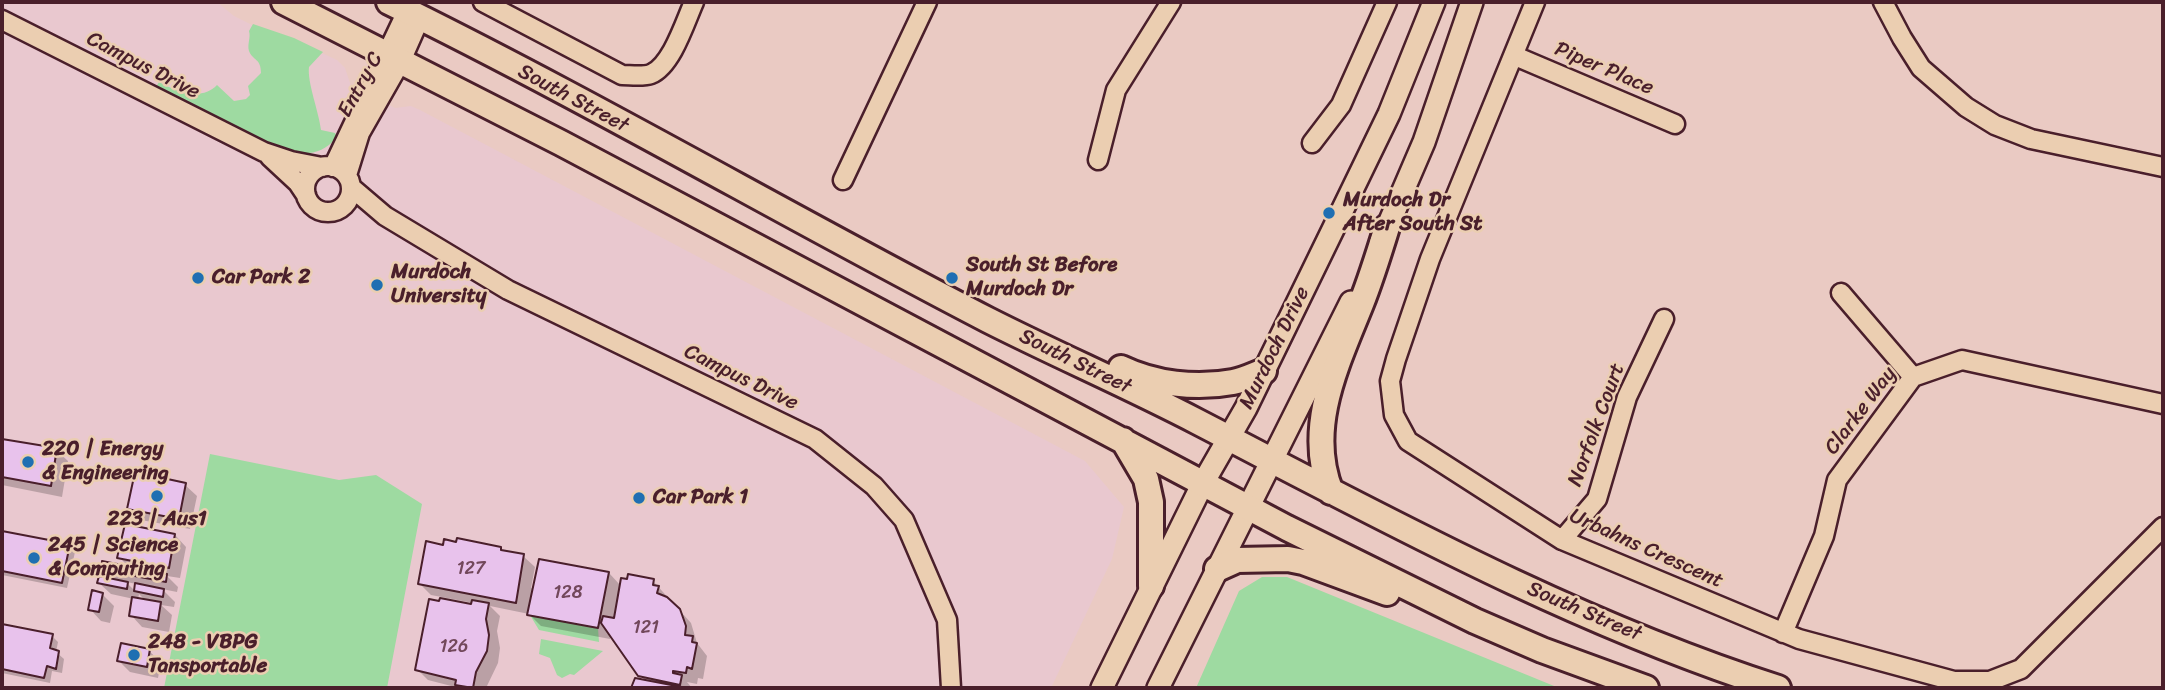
<!DOCTYPE html>
<html>
<head>
<meta charset="utf-8">
<style>
	body { margin:0 }
	#map { position:relative; width:2165px; height:690px; overflow:hidden; background:#eacac3; font-family:Sriracha,sans-serif }
	canvas { display:block }
	.frame { position:absolute; inset:0; border:4px solid #4a1f2b; pointer-events:none }
</style>
</head>
<body>
<div id="map">
<canvas width="2165" height="690"></canvas>
<div class="frame"></div>
</div>
<script>
const g = document.querySelector('canvas').getContext('2d');
g.lineJoin = 'round';
function fillPath(path, color) { g.fillStyle = color; g.fill(path, 'evenodd'); }
function strokePath(path, color, width, dash) { g.strokeStyle = color; g.lineWidth = width; g.lineCap = dash ? 'butt' : 'round'; g.setLineDash(dash || []); g.stroke(path); }
function label(font, color, halo, rows, align = 'center') {
  g.font = font + ' Sriracha,sans-serif'; g.lineWidth = 5; g.setLineDash([]); g.textBaseline = 'middle'; g.strokeStyle = halo; g.fillStyle = color; for (const [text, x, y, turn = 0] of rows) {
    g.save(); g.translate(x, y); g.rotate((+turn || 0) * Math.PI / 180); g.textAlign = isNaN(turn) ? turn : align; if (halo) g.strokeText(text, 0, 0); g.fillText(text, 0, 0); g.restore();
  }
}
fillPath(new Path2D(`
	M2 2H217L234 16 264 31 294 40 337 60 345 68 351 86 395 108 411 106 420 110 1085 461 1124 507 1112 559 1051 688H2Z`), '#e9c8cf');
fillPath(new Path2D(`
	M253 24 294 38 323 52 309 67C307 82 319 112 321 130L335 133 337 137C319 158 301 155 276 148L156 87 159 82C177 92 202 101 217 85L234 101 246 99 250 95 248 86 261 73C261 58 253 61 249 51 247 44 251 38 249 31Z
	M210 454 339 480 376 475 422 504 387 688H164Z
	M1262 577H1287L1559 688H1196L1239 591Z
	M530 615 598 628 599 642 539 630Z
	M541 639 603 651 574 675 570 674 562 678 557 675 550 658 539 654Z`), '#9edaa1');
fillPath(new Path2D(`
	M2 440 56 450 68 461 62 497 2 485Z
	M185 485 197 496 190 529 141 520 129 508Z
	M2 533 69 546 75 552 67 588 2 575Z
	M175 535 186 547 180 578 167 576 178 587 177 592 162 589 175 602 174 607 161 605 172 615 169 632 142 627 131 615 134 599 111 594 99 583 116 581 103 568H130L119 557ZM126 582 137 584 135 591ZM139 594 146 601 138 600Z
	M444 547 500 548 504 552 523 556 535 567 531 588 534 589 609 573 621 586 653 581 691 623 697 643 707 656 703 679 698 678 697 684 687 682 692 688H633L634 684 646 682 611 633 610 639 541 626 529 614 490 606 500 616 497 631 500 648 498 663 486 688H459L428 680 417 669 473 606V603L431 595 419 583Z
	M102 594 114 606 110 623 101 621 90 609Z
	M2 626 52 636 58 642 56 652 64 659 62 673 52 671 50 683 2 673Z
	M149 651 161 662 158 678 130 672 119 661Z`), '#0003');
const building = new Path2D(`
	M2 439 57 448 51 486 2 477Z
	M135 472 186 483 179 519 127 509Z
	M125 524 175 534 169 568 117 558Z
	M2 531 70 544 62 583 2 571Z
	M457 538 501 547V550L524 554 516 603 418 584 426 541 443 545 444 539 456 542Z
	M539 559 609 572 598 628 527 615Z
	M102 561 132 567 130 575 101 569Z
	M136 568 167 574 166 582 135 576Z
	M628 574 654 579 653 585 659 586 657 593 667 597 680 609 686 626 685 635 693 636 692 642 697 643 692 669 687 667 686 673 673 671V673L682 675 680 685 638 676 601 623 603 616 614 618 621 578 627 579Z
	M99 576 128 582 127 589 97 583Z
	M135 583 164 589 163 597 134 591Z
	M92 590 103 593 99 612 88 610Z
	M132 597 161 602 158 621 129 616Z
	M440 598 471 604 472 600 489 603 486 619 489 635 487 651 476 672 473 688 455 685 456 680 415 670 429 599 439 601Z
	M2 624 53 634 50 648 59 651 56 669 47 666 44 678 2 669Z
	M121 643 150 649 147 667 117 661Z
	M635 678 687 688H631Z`);
fillPath(building, '#e8c2ec');
strokePath(building, '#4a1f2b', 2);
const minor = new Path2D(`
	M483 2 622 75C630 75 643 77 651 74 672 65 685 22 694 2
	M1535 2 1430 259 1396 359 1390 381 1394 415 1408 441 1562 540 1799 639 1954 681H1990L2021 669 2163 527
	M1883 2 1902 38 1921 68 1966 107 1995 125 2031 139 2163 167
	M2 20 264 152 291 161 322 167
	M1515 56 1675 124
	M1312 143 1341 105 1387 2
	M270 157 298 183 306 195
	M1098 160 1116 90 1171 2
	M305 189a23 23 0 1 1 46 0a23 23 0 1 1-46 0Z
	M333 167 407 11
	M347 175 360 133 401 61 420 18
	M843 180 927 2
	M351 187 385 216 508 290 815 439 874 486 904 520 947 620 951 688
	M1841 293 1913 377
	M1562 540 1597 499 1627 397 1664 319
	M1783 633 1824 536 1837 480 1913 377 1962 360 2163 404`);
const major = new Path2D(`
	M1381 242 1424 142 1472 2
	M1102 688 1203 483 1246 408 1341 213 1389 114 1434 2
	M1158 688 1351 302`);
const highway = new Path2D(`
	M284 2 561 143 1287 528 1475 621 1542 650 1646 688
	M389 2C591 101 787 216 988 320 1057 355 1129 386 1198 422 1387 520 1575 623 1778 688
	M1121 368C1154 384 1196 389 1233 382 1244 380 1254 375 1264 371
	M1123 440 1146 479 1151 502V586
	M1331 492C1305 428 1337 364 1361 304 1371 279 1379 253 1387 227
	M1217 569 1237 560 1288 559 1303 562 1387 593`);
strokePath(minor, '#4a1f2b', 23);
strokePath(major, '#4a1f2b', 26);
strokePath(highway, '#4a1f2b', 30);
strokePath(minor, '#ebceb1', 18);
strokePath(major, '#ebceb1', 21);
strokePath(highway, '#ebceb1', 24);
for (const [x, y, r, color] of [
	[1329,213,7,"#1f6fb2"],
	[198,278,7,"#1f6fb2"],
	[952,278,7,"#1f6fb2"],
	[377,285,7,"#1f6fb2"],
	[28,462,7,"#1f6fb2"],
	[157,496,7,"#1f6fb2"],
	[639,498,7,"#1f6fb2"],
	[34,558,7,"#1f6fb2"],
	[134,655,7,"#1f6fb2"]
]) { const dot = new Path2D(); dot.arc(x, y, r, 0, 2 * Math.PI); g.fillStyle = color; g.fill(dot); strokePath(dot, '#ebceb1', 2.5); }
label('18px', '#72485b', null, [
	["127",471,569],
	["128",568,593],
	["121",646,628],
	["126",454,647]
]);
label('21px', '#4a1f2b', '#ebceb1', [
	["Campus Drive",143,66,27],
	["Piper Place",1604,69,23],
	["Entry C",361,85,-61],
	["South Street",573,99,28],
	["Murdoch Drive",1275,348,-64],
	["South Street",1075,362,26],
	["Campus Drive",741,378,26],
	["Clarke Way",1861,411,-53],
	["Norfolk Court",1597,425,-70],
	["Urbahns Crescent",1646,549,24],
	["South Street",1584,612,23]
]);
label('bold 21px', '#4a1f2b', '#ebceb1', [
	["Murdoch Dr",1343,201],
	["After South St",1343,225],
	["South St Before",966,266],
	["Murdoch Dr",966,290],
	["Murdoch",391,273],
	["University",391,297],
	["Car Park 2",212,278],
	["220 | Energy",42,450],
	["& Engineering",42,474],
	["Car Park 1",653,498],
	["223 | Aus1",157,520,"center"],
	["245 | Science",48,546],
	["& Computing",48,570],
	["248 - VBPG",148,643],
	["Tansportable",148,667]
], 'left');
</script>
</body>
</html>
